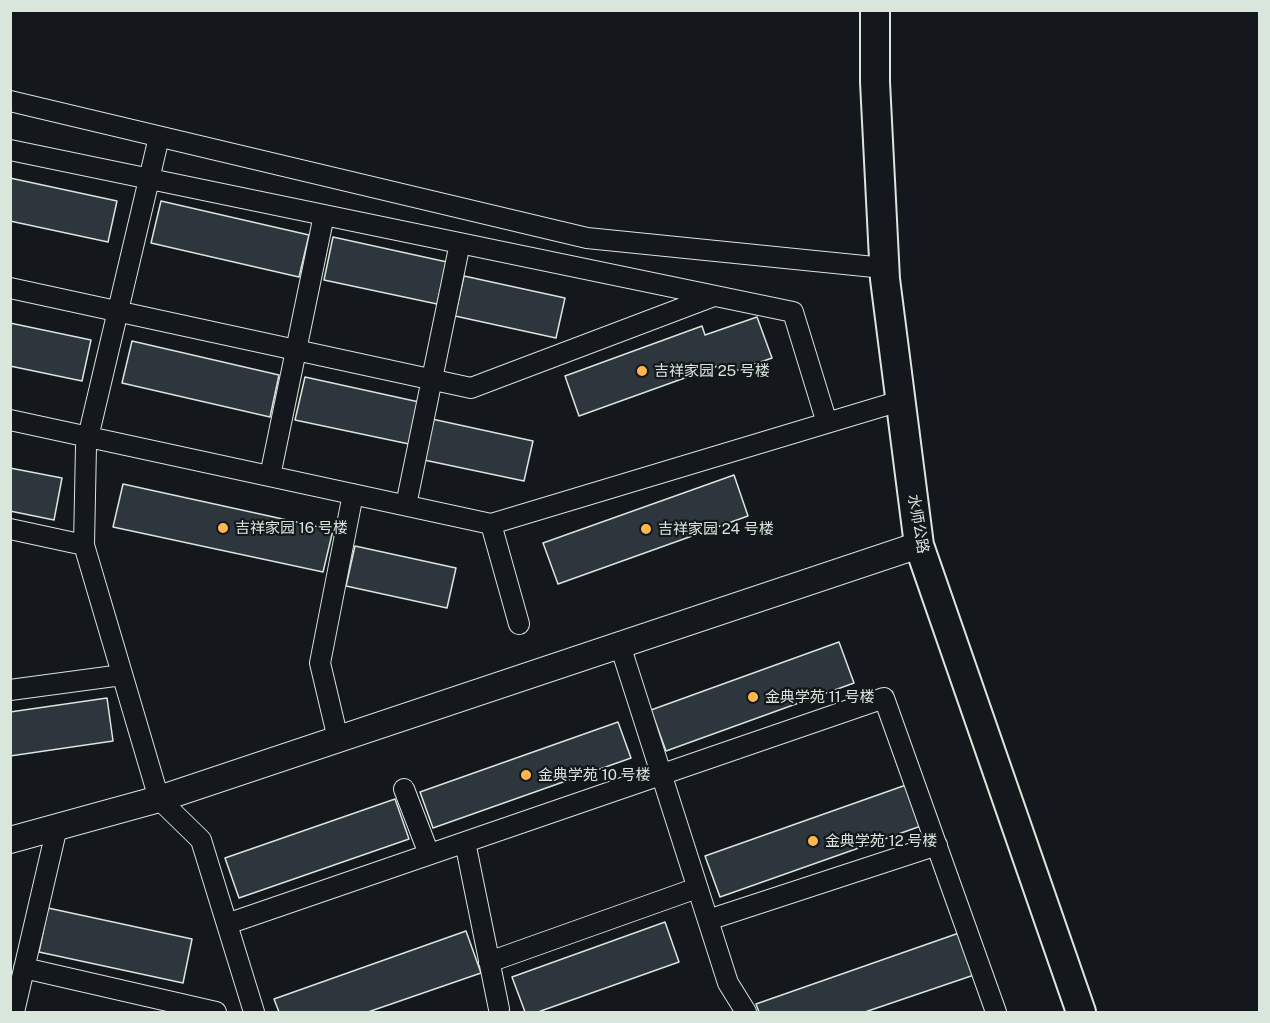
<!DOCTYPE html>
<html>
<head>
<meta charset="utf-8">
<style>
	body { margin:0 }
	#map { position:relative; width:1270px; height:1023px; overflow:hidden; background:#14181c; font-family:"Public Sans",sans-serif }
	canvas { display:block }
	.frame { position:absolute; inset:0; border:12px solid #d8e6dc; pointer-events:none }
</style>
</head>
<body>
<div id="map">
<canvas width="1270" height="1023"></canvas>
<div class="frame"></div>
</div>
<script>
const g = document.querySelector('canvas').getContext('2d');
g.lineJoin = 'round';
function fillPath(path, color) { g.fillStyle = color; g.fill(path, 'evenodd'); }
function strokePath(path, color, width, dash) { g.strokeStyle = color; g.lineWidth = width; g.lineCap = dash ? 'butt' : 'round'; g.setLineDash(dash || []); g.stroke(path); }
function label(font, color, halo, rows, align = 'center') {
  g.font = font + ' "Public Sans","Noto Sans SC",sans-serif'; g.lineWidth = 4.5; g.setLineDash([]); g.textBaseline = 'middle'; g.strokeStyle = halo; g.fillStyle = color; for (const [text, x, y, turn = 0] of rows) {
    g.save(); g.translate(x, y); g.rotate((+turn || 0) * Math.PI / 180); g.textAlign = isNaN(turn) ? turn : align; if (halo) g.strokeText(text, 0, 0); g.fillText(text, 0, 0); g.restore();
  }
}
const building = new Path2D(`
	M10 178 117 201 108 242 10 221Z
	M161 201 309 235 299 277 151 243Z
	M333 237 447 262 437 304 324 280Z
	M464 276 565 298 556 338 455 316Z
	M757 317 772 358 721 376 718 366 579 416 565 376 702 326 705 335Z
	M10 323 91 340 82 381 10 366Z
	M132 341 279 375 270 417 122 383Z
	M305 377 419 402 409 444 295 420Z
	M432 419 533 441 524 481 424 460Z
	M10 468 62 478 54 520 10 511Z
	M734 475 748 516 558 584 543 543Z
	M123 484 333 530 323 572 113 527Z
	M355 546 456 568 447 608 346 586Z
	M839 642 854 683 666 751 651 710Z
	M107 698 113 741 10 756V712Z
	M618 722 631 758 433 828 420 792Z
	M906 785 921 826 720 897 705 856Z
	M395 799 409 839 239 898 225 858Z
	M48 908 192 939 183 983 39 952Z
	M665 922 679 962 538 1012H525L512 977Z
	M466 931 481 973 368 1012H279L274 999Z
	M959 933 974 975 865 1012H759L756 1004Z`);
fillPath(building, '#2c363c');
strokePath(building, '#d8e6dc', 1.5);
const minor = new Path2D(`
	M10 101 587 238 884 268
	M159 137 86 446 84 545 159 799 201 840 254 1012
	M10 150 793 312 827 423
	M10 288 471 388 714 296
	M10 420 491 524 900 401
	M270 476 324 215
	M406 505 460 243
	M491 524 519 624
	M10 529 84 545
	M620 645 728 983 746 1012
	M10 690 122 675
	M338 739 320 663 353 494
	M404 789 429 854
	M465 842 499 1009
	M708 920 937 845
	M227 924 884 698 996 1012
	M489 962 697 888
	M24 968 216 1012
	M14 1012 57 827`);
const tertiary = new Path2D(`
	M10 840 159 799 919 545`);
const secondary = new Path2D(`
	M875 10V82L885 279 919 545 1081 1012`);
strokePath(minor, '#d8e6dc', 22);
strokePath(tertiary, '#d8e6dc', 28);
strokePath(secondary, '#d8e6dc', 32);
strokePath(minor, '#14181c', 20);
strokePath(tertiary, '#14181c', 26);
strokePath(secondary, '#14181c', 28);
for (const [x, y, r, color] of [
	[642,371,6,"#ffb74d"],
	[223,528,6,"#ffb74d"],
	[646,529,6,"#ffb74d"],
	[753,697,6,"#ffb74d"],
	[526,775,6,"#ffb74d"],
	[813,841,6,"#ffb74d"]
]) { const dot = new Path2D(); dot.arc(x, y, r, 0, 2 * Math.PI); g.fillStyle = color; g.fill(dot); strokePath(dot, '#14181c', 2); }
label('15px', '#d8e6dc', '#14181c', [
	["吉祥家园 25 号楼",654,371],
	["吉祥家园 16 号楼",235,528],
	["吉祥家园 24 号楼",658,529],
	["金典学苑 11 号楼",765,697],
	["金典学苑 10 号楼",538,775],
	["金典学苑 12 号楼",825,841]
], 'left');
label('15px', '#d8e6dc', '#14181c', [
	["水师公路",918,524,80]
]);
</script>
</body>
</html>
